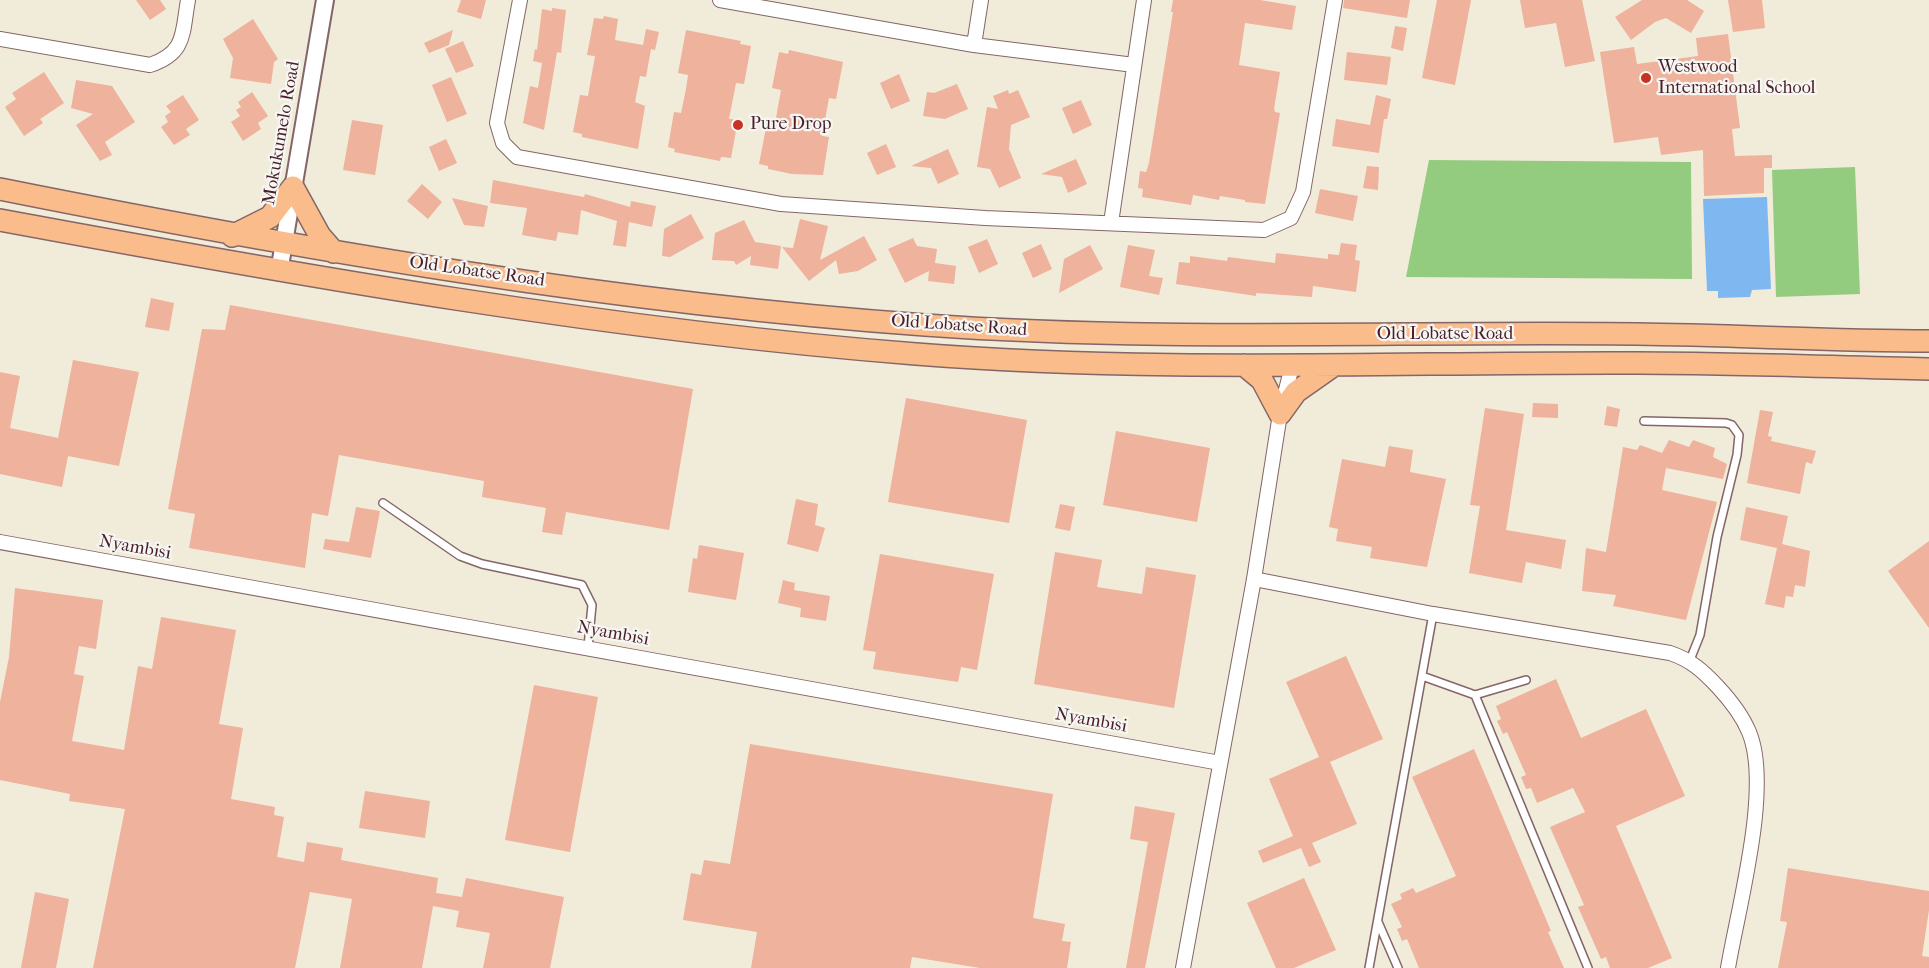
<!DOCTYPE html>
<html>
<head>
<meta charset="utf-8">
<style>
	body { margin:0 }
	canvas { display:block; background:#f1ebd9 }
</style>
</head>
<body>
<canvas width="1929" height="968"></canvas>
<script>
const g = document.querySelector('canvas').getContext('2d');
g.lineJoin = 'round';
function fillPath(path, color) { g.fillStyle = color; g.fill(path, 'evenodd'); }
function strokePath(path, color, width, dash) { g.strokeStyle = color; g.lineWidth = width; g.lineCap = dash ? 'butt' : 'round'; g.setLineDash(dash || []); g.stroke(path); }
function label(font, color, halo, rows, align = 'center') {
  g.font = font + ' "IM FELL French Canon",serif'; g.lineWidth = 4.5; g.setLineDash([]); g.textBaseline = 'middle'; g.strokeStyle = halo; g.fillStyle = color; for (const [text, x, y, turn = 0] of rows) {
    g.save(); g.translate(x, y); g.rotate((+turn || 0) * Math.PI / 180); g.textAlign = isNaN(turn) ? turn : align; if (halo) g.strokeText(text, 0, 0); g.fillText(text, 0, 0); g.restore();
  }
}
fillPath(new Path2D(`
	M1429 160 1691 162 1692 279 1406 277Z
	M1855 167 1860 294 1776 297 1772 170Z`), '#94cc7f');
fillPath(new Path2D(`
	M1767 197 1771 289 1752 290 1750 297 1718 298V291H1707L1703 199Z`), '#7fb8f0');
fillPath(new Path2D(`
	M136 0H160L166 9 150 20Z
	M461 0H486L481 19 457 12Z
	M1173 0H1260L1296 6 1292 30 1245 23 1239 65 1280 72 1274 109 1275 112 1280 113 1265 204 1245 202V200L1220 196 1219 200 1193 195 1191 205 1142 197 1143 189 1138 188 1140 171 1146 172 1149 163 1173 12H1171Z
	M1344 0H1410L1407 18 1343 8Z
	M1437 0H1471L1455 85 1422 78Z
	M1520 0H1582L1595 61 1565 67 1556 23 1525 28Z
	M1642 0H1687L1704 11 1691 33 1666 18 1655 22 1631 40 1615 17Z
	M1728 0H1762L1765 28 1733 32Z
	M552 8 566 10 561 53 557 52 544 130 523 123 530 86 538 88 542 63 533 61 535 49 537 50 542 9 552 11Z
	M604 16 618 19 615 40 643 45 646 29 659 32 655 50 651 49 646 77 640 76 635 102 645 106 638 149 582 137V134L573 132 580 95 588 96 592 73 595 56 587 55 594 18 603 19Z
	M253 19 278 59 274 62 271 84 230 78 233 58 223 39Z
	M1395 26 1407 28 1403 51 1391 48Z
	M453 30 449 45 429 53 424 43Z
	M686 30 741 41 740 44 751 46 744 84 736 83 729 119 738 120 731 158 721 157 720 161 674 152 675 149 668 147 674 112 681 113 686 89 688 75 678 73Z
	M1728 34 1740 128 1732 129 1735 156 1772 155V168H1764V193L1704 196 1703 150 1661 155 1658 137 1614 143 1600 52 1634 47 1637 64 1698 56 1696 38Z
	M463 41 474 66 456 73 445 49Z
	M789 50 843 62 836 99 829 98 822 136 829 137 823 175 792 174 768 169V166L759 164 766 128 774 129 781 90 772 88 779 52 788 54Z
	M1347 52 1391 57 1387 85 1344 80Z
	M44 72 64 103 40 119 43 123 24 136 5 107 16 99 12 93Z
	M899 74 910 101 891 109 880 83Z
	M451 77 467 114 447 122 432 85Z
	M76 80 112 86 135 122 105 142 112 155 100 161 76 125 93 114 71 108Z
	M957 84 968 109 945 119 923 116 927 92 934 93Z
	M1008 90 1009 94 1018 90 1030 117 1011 125 1009 149 1021 178 999 188 990 169 977 167 987 107 998 109 993 96Z
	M252 92 268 116 258 123 261 129 243 141 231 122 240 116 236 110 241 107 238 102Z
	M183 95 199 120 186 129 190 135 174 145 161 127 168 122 165 116 171 112 166 106Z
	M1376 95 1391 99 1387 119H1384L1379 153 1332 146 1336 119 1370 125Z
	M1081 100 1092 125 1073 134 1062 108Z
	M352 120 383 125 375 175 343 170Z
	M446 139 457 163 439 171 429 147Z
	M886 144 896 167 877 175 867 153Z
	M948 149 959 174 938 184 931 168 911 166Z
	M1076 159 1087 184 1068 193 1062 177 1041 174Z
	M1367 166 1379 167 1378 190 1363 188Z
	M493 180 584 197 585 194 630 207 631 201 656 206 652 227 629 222 626 247 613 245 617 221 581 210 578 235 558 232 556 241 522 235 527 208 490 203Z
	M422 184 442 202 428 219 407 201Z
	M1320 189 1358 196 1353 221 1315 213Z
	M452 198 488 206 484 227 464 225Z
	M691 214 704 238 670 257 662 256 664 229Z
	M800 219 828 226 820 260 864 236 877 260 858 271 839 274 836 260 809 281 782 247 793 248Z
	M744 220 755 242 781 246 778 269 750 265 751 256 736 265 734 261 712 260 715 233Z
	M913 238 917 246 937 249 935 263 956 266 954 284 928 281 929 271 905 283 888 249Z
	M987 239 998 264 979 273 968 247Z
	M1341 243 1357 245 1355 260 1360 261 1356 292 1313 286 1312 297 1256 293V296L1176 284 1179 262 1190 263V256L1227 261 1228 257 1275 263 1276 253 1328 259V254L1339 255Z
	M1041 244 1052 269 1033 278 1022 253Z
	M1090 245 1103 269 1059 293 1064 259Z
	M1128 245 1155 250 1149 276 1163 278 1159 295 1120 287Z
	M151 298 174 303 169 331 145 327Z
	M230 305 693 389 669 530 566 512 562 535 542 532 546 508 482 497 484 481 339 455 328 516 312 513 305 568 189 548 195 514 168 509 202 329 225 330Z
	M73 360 139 372 119 466 68 456 62 487 0 474V372L20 376 10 428 58 438Z
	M906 398 1027 420 1009 523 888 502Z
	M1533 403 1558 404V418L1532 417Z
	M1607 406 1620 409 1617 427 1604 425Z
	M1485 408 1524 414 1506 530 1566 540 1561 569 1526 562 1522 583 1469 573 1480 506 1470 505Z
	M1760 410 1773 412 1768 436 1772 437 1771 441 1816 451 1812 464 1806 462 1800 494 1747 483Z
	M1116 431 1210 448 1197 522 1103 505Z
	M1669 440 1689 447 1693 440 1715 448 1713 457 1727 464 1723 479 1666 468 1662 490 1717 502 1686 620 1613 606 1616 595 1582 591 1586 548 1606 552 1623 447 1637 450 1640 445 1662 453Z
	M1389 446 1413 450 1410 472 1446 479 1427 567 1370 558 1372 547 1336 541 1338 529 1329 527 1342 459 1385 467Z
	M796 499 818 504 815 525 825 528 818 552 787 544Z
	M1060 504 1075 507 1070 531 1055 528Z
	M356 507 380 511 371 558 323 549 325 539 349 542Z
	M1746 507 1788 516 1782 544 1810 551 1805 587 1795 585 1793 597 1786 596 1784 608 1765 604 1777 548 1740 540Z
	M1929 541V628L1888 571Z
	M699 545 744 553 736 600 688 592 693 558 697 559Z
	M1055 552 1102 560 1097 587 1142 594 1146 567 1196 575 1174 708 1034 684Z
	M880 554 994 574 977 670 961 667 958 682 873 669 876 652 863 650Z
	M783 580 795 583 794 590 830 596 826 621 800 617 801 608 778 603Z
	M15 588 103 600 96 649 79 646 74 674 84 676 72 741 124 750 138 666 152 669 161 617 236 630 219 724 243 728 231 799 275 807 274 815 284 817 277 857 304 862 307 842 343 848 341 860 438 878 436 893 462 897 466 878 564 897 550 968H483L490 933 456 927 459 911 433 906 422 968H340L352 899 310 892 295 968H93L125 809 69 801 70 794 0 780V702L9 657Z
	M1346 656 1383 739 1330 762 1357 824 1312 843 1321 862 1309 867 1301 848 1263 863 1258 851 1293 836 1269 779 1319 757 1286 682Z
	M1556 679 1581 738 1646 709 1685 796 1616 826 1672 958 1648 968H1610L1606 957 1601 959 1578 907 1584 905 1550 827 1585 812 1573 788 1537 803 1531 788 1526 789 1521 777 1526 775 1507 732 1503 734 1497 721 1501 719 1496 706Z
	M534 685 598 697 570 852 505 840Z
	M750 744 1053 794 1033 918 1065 924 1062 941 1071 942 1067 968H980L912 957 910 968H751L757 932 683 920 691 873 701 875 704 860 730 864Z
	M1474 749 1551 931 1548 932 1564 968H1419L1407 939 1402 941 1397 929 1402 927 1391 904 1402 899 1400 894 1413 888 1416 893 1456 876 1412 777Z
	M365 791 430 801 425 838 359 828Z
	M1135 806 1175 813 1145 968H1126L1148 842 1130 839Z
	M1788 868 1929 891V910L1922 956 1929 957V968H1778L1787 922 1780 921Z
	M1304 878 1336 950 1294 968H1276L1247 903Z
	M35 892 69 899 56 968H21Z`), '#eeb29d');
const service = new Path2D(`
	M1644 421 1726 423 1732 425 1739 435 1737 455 1717 537 1700 635 1690 660
	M383 503 460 556 482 564 582 585 592 605 588 647
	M1422 676 1475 695 1526 680
	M1475 695 1588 968
	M1378 922 1398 968
	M1369 968 1433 614`);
const minor = new Path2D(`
	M520 0 497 123 503 143 517 157 781 204 985 218 1264 230 1291 218 1303 192 1335 0
	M720 0 974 45 1134 65
	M0 39 150 65C186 53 182 34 188 0
	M974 45 981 0
	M1111 223 1144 0
	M0 542 1220 763
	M1254 579 1433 614 1670 653C1691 660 1703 671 1718 687 1730 700 1742 715 1749 732 1772 787 1738 908 1728 968
	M1183 968 1254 579 1280 414 1292 366`);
const tertiary = new Path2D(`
	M279 272 325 0`);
const primary = new Path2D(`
	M0 189C305 250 614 303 925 325 1162 342 1400 331 1637 334 1734 335 1831 341 1929 341
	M0 220C303 276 608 330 916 354 1155 373 1396 362 1637 363 1734 363 1832 367 1929 369
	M232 236 270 217 293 187 320 236 334 252
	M1244 365 1262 380 1280 414 1296 392 1333 366`);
strokePath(service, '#846668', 10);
strokePath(minor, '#846668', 16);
strokePath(tertiary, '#846668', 20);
strokePath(primary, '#846668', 24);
strokePath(service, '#fff', 7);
strokePath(minor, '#fff', 14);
strokePath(tertiary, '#fff', 16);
strokePath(primary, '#f9bc8a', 21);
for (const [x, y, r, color] of [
	[1646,78,6,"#c8321e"],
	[738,125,6,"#c8321e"]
]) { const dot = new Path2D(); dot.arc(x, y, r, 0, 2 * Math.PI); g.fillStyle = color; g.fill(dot); strokePath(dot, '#f6f6f2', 2); }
label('18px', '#4a1f2b', '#f6f6f2', [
	["Westwood",1658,68],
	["International School",1658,89],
	["Pure Drop",750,125]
], 'left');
label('18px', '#4a1f2b', '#f6f6f2', [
	["Mokukumelo Road",282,133,-80],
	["Old Lobatse Road",477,272,8],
	["Old Lobatse Road",959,326,4],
	["Old Lobatse Road",1445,335],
	["Nyambisi",135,548,10],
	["Nyambisi",613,634,10],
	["Nyambisi",1091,721,10]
]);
</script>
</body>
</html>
